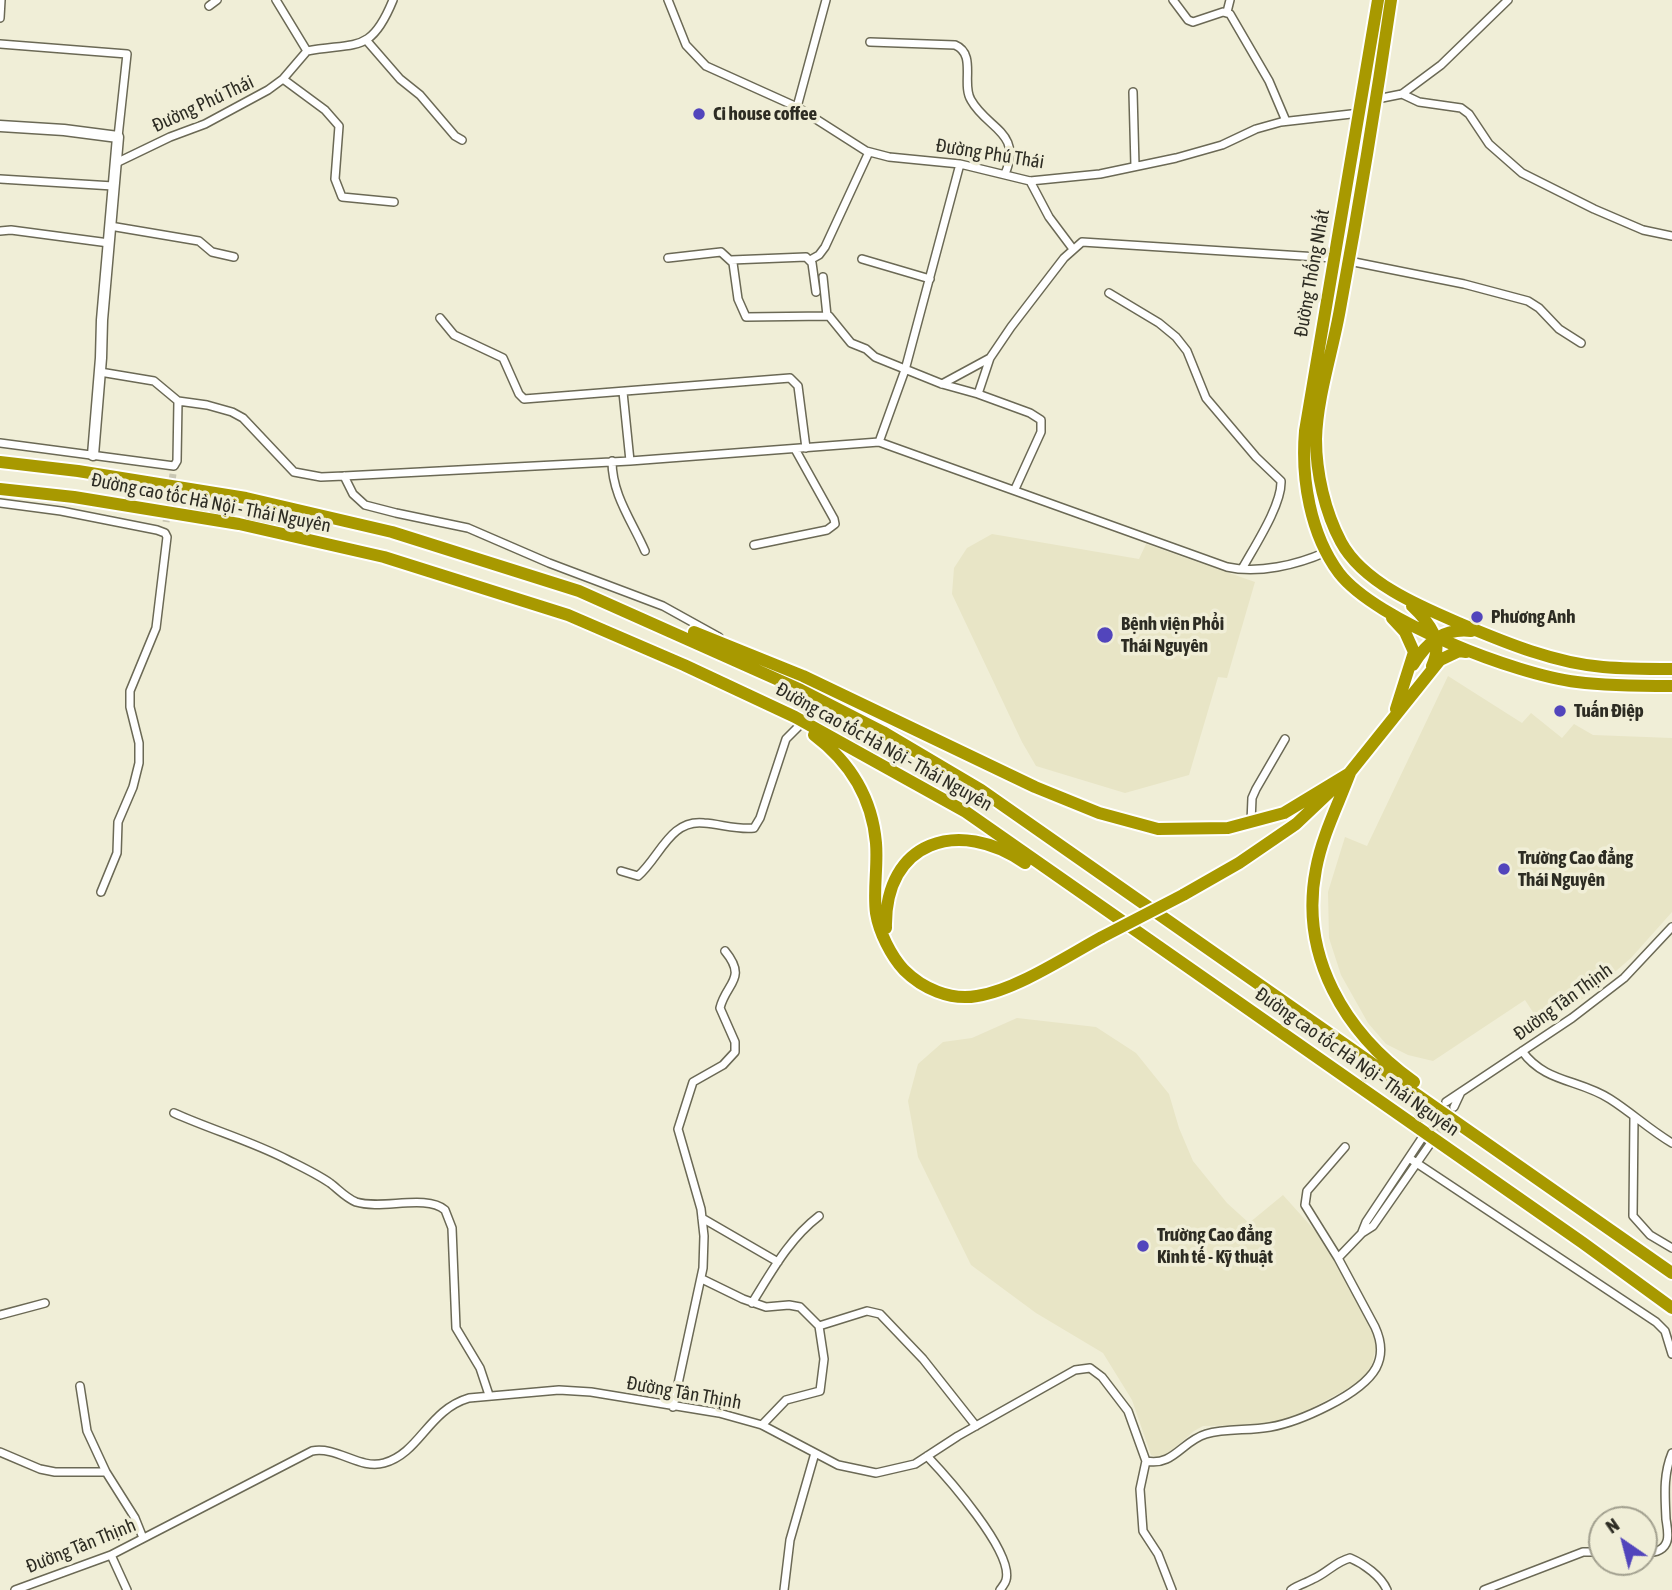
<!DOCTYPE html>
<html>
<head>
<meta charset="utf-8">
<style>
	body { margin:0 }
	#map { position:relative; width:1672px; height:1590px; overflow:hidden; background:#f0eed7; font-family:"Asap Condensed",sans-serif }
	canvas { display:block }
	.north { position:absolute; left:1588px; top:1506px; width:70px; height:70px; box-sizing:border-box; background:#f0eed7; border:2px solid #a2a08f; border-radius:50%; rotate:325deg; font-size:19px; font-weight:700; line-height:28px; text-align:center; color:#2d2c23 }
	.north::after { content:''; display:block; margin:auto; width:24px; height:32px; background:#5245bc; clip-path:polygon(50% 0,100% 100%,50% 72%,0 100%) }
</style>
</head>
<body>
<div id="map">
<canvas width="1672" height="1590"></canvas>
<div class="north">N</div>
</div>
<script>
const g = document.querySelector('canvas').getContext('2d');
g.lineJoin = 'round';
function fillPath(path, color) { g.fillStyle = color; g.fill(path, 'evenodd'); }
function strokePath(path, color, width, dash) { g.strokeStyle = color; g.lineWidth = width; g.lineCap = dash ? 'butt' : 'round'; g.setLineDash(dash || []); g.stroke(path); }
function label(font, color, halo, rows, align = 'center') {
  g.font = font + ' "Asap Condensed",sans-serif'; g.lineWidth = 7; g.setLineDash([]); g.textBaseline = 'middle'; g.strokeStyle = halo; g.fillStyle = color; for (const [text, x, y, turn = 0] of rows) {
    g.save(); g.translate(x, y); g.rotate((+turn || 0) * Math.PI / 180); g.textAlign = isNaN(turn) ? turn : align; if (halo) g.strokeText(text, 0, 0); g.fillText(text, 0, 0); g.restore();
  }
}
fillPath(new Path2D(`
	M992 534 1139 559 1146 544 1255 582 1227 678 1218 677 1189 775 1125 793 1036 766 1022 742 952 594 954 568 967 548Z
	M1448 676 1522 723 1531 713 1562 738 1574 724 1593 735 1672 738V912L1631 958 1587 996 1542 1026 1525 1000 1433 1061 1408 1055 1386 1044 1368 1023 1341 975 1329 938 1328 892 1345 837 1367 846Z
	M1017 1018 1096 1027 1136 1053 1169 1094 1179 1128 1193 1161 1227 1203 1249 1223 1283 1195 1318 1234 1333 1257 1369 1323 1376 1346 1372 1364 1363 1378 1345 1390 1297 1416 1260 1425 1203 1426 1194 1431 1168 1454 1158 1458 1151 1455 1132 1400 1103 1353 1036 1313 971 1265 918 1157 908 1101 918 1064 943 1042 972 1038Z`), '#e8e5c6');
strokePath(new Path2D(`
	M166 522 173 474
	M1425 1133 1442 1108
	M1432 1140 1449 1115`), '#c9c7b3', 7, [7, 3.5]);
const street = new Path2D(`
	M276 0 307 51
	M668 0 686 45 706 66 797 107 866 151 889 157 960 164 1030 181 1100 174 1176 158 1222 145 1256 129 1281 122 1360 113
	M1173 0 1188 20 1193 22 1223 12 1230 14 1269 81 1286 121
	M209 6 217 0
	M1227 12 1230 0
	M0 18 1 0
	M367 41 400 79 420 95 455 136 462 140
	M870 42 955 45C977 54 961 84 971 100 987 129 1023 132 1005 174
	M0 44 127 54 118 137
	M283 79 325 110 339 126 335 179 342 197 394 202
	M1133 92 1135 166
	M1402 94 1419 102 1461 108 1469 114 1489 144 1522 173 1594 209 1643 230 1672 236
	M1377 99 1402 94 1441 65 1508 0
	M797 107 826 0
	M116 163 170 137 205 124 268 90 283 79 307 51C357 42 371 54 393 0
	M0 179 113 186
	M1030 181 1049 217 1073 249
	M110 226 199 241 212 252 234 257
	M0 231 11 230 109 243
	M668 258 721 252 733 263 738 299 746 317 829 316 851 343 866 349 875 357 942 384 978 394 990 358 1011 327 1064 258 1082 242 1334 258
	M862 259 930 279
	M731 260 806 257 812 263 816 292
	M810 260 819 255 825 247 869 152
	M1349 261 1464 284 1528 301 1539 308 1559 329 1581 343
	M823 277 827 316
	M1109 293 1159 323 1176 337 1187 351 1206 398 1256 457 1281 481C1282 505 1254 547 1242 569
	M440 318 454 335 503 358 519 394 524 399 790 378 798 386 806 448
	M100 372 154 381 178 401 207 405 232 412 243 418 294 472 321 477 344 476 630 461 879 442 1227 567C1258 574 1297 565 1326 552
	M942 384 990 358
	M623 392 630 461
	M978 394 1030 413 1041 420V432L1015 489
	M879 442 905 370 960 164
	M0 443 174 466 177 461 178 401
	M612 461C612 495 632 521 645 551
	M344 476 353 494 365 505 396 513 468 528 549 563 663 606 719 637
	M0 503 61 511 157 530 165 533 167 537 156 628 130 691V707L139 743V763L133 787 118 822 117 853 101 892
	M754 545 827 530 835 524 834 519 795 449
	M1251 822 1252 798 1256 789 1285 739
	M621 871 638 876C660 857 670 819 704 823 720 824 738 830 754 828L760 818 786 739 798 727
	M1522 1051C1545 1083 1579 1079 1610 1099 1632 1113 1650 1130 1672 1143
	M1446 1102 1572 1018 1624 978 1672 927
	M1454 1107 1461 1092
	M174 1113C212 1130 251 1141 288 1160 302 1167 317 1174 330 1183 338 1189 346 1198 356 1202 382 1210 426 1194 445 1210L452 1228 456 1328 480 1368 489 1395
	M1634 1117 1633 1216 1650 1235 1672 1248
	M1409 1158 1656 1322 1665 1331 1672 1354
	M702 1218 778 1262
	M1362 1232 1366 1222 1422 1138
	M1338 1258 1362 1233 1373 1226 1430 1144
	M702 1279 743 1299 766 1307 789 1305 800 1307 819 1326 867 1311 880 1314 923 1359 976 1426
	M752 1303C772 1271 789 1239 819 1216
	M0 1315 45 1303
	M80 1386 87 1431 106 1472
	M673 1407 703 1268 704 1236 701 1209 678 1129 693 1082 723 1065 735 1052V1042L720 1008C726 983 748 979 725 951
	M762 1425 786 1400 820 1391 824 1359 819 1326
	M0 1452 40 1469 55 1472H106L135 1518 143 1538
	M927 1456C946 1476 1014 1552 1006 1580 1005 1584 1002 1587 1000 1590
	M1146 1461 1140 1489 1143 1531 1158 1554 1172 1590
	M1644 1553C1653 1553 1664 1551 1667 1541 1669 1535 1667 1526 1666 1519 1665 1495 1663 1475 1672 1453
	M111 1555 127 1590
	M15 1590 111 1555 312 1451C337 1446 360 1470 384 1463 420 1453 428 1410 469 1398L559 1390 591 1392 719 1413 762 1425 838 1465 876 1473 915 1464 958 1436 1075 1370 1090 1368 1102 1377 1128 1411 1146 1461C1173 1467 1182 1441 1206 1434 1226 1428 1249 1431 1270 1427 1299 1422 1361 1395 1376 1368 1383 1355 1381 1340 1375 1327L1338 1258 1305 1205 1307 1191 1345 1147
	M784 1590 790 1540 815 1453
	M1291 1590C1298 1585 1306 1583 1313 1579 1327 1573 1335 1562 1350 1558 1364 1564 1381 1576 1387 1590
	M1484 1590 1583 1552H1602`);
const secondary = new Path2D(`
	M0 126 64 130 118 137 102 320 101 358 93 455`);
const highway = new Path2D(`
	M1378 0 1305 431C1301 478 1310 534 1339 573 1376 621 1517 675 1577 682 1608 686 1640 686 1672 686
	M1391 0C1376 103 1359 206 1340 309 1333 350 1317 397 1316 439 1316 473 1325 512 1341 542 1363 583 1421 607 1461 624 1506 643 1555 663 1603 667 1626 669 1649 669 1672 669
	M0 462 78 471 246 498 392 532 579 591 801 690 883 732 981 790 1672 1273
	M0 489 74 497 239 524 384 557 568 615 684 665 795 717 966 812 1583 1243 1672 1308
	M1412 606C1430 623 1444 641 1432 666
	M1392 618 1405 632 1414 652 1396 709
	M694 632 803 676 1035 787 1099 813 1158 829 1228 828 1284 813 1350 773
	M1413 665C1427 642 1443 628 1471 631
	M814 735C850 762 872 798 876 843 878 866 873 890 876 913 879 932 891 956 904 970 922 988 950 1001 977 996 1016 990 1067 956 1102 937
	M1350 773C1338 805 1322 836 1316 869 1299 956 1345 1033 1414 1082
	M1347 776 1440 660 1459 651 1466 652
	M1183 895 1239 863 1296 824 1333 789
	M886 928C884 841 959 817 1025 863`);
strokePath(street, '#6b6955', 10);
strokePath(secondary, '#6b6955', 13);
strokePath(highway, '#fff', 16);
strokePath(street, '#fff', 7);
strokePath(secondary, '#fff', 10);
strokePath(highway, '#a89900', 12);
const highwayBridge = new Path2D(`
	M1102 937 1183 895`);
strokePath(highwayBridge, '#fff', 16, []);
strokePath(highwayBridge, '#a89900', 12);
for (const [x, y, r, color] of [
	[699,114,7,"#5245bc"],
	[1477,617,7,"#5245bc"],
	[1105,635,9,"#5245bc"],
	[1560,711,7,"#5245bc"],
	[1504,869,7,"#5245bc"],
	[1143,1246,7,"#5245bc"]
]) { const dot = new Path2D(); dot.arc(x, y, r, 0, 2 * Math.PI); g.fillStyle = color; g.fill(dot); strokePath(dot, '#f0eed7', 2.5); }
label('19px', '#2d2c23', '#f0eed7', [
	["Đường Phú Thái",203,104,-25],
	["Đường Phú Thái",990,154,9],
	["Đường Thống Nhất",1312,273,-80],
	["Đường cao tốc Hà Nội - Thái Nguyên",211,503,11],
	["Đường cao tốc Hà Nội - Thái Nguyên",884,747,29],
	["Đường Tân Thịnh",1563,1002,-36],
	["Đường cao tốc Hà Nội - Thái Nguyên",1357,1062,35],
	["Đường Tân Thịnh",684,1393,10],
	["Đường Tân Thịnh",81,1546,-22]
]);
label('bold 19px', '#2d2c23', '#f0eed7', [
	["Ci house coffee",713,114],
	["Phương Anh",1491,617],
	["Bệnh viện Phổi",1121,624],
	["Thái Nguyên",1121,646],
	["Tuấn Điệp",1574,711],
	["Trường Cao đẳng",1518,858],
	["Thái Nguyên",1518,880],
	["Trường Cao đẳng",1157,1235],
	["Kinh tế - Kỹ thuật",1157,1257]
], 'left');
</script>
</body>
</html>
